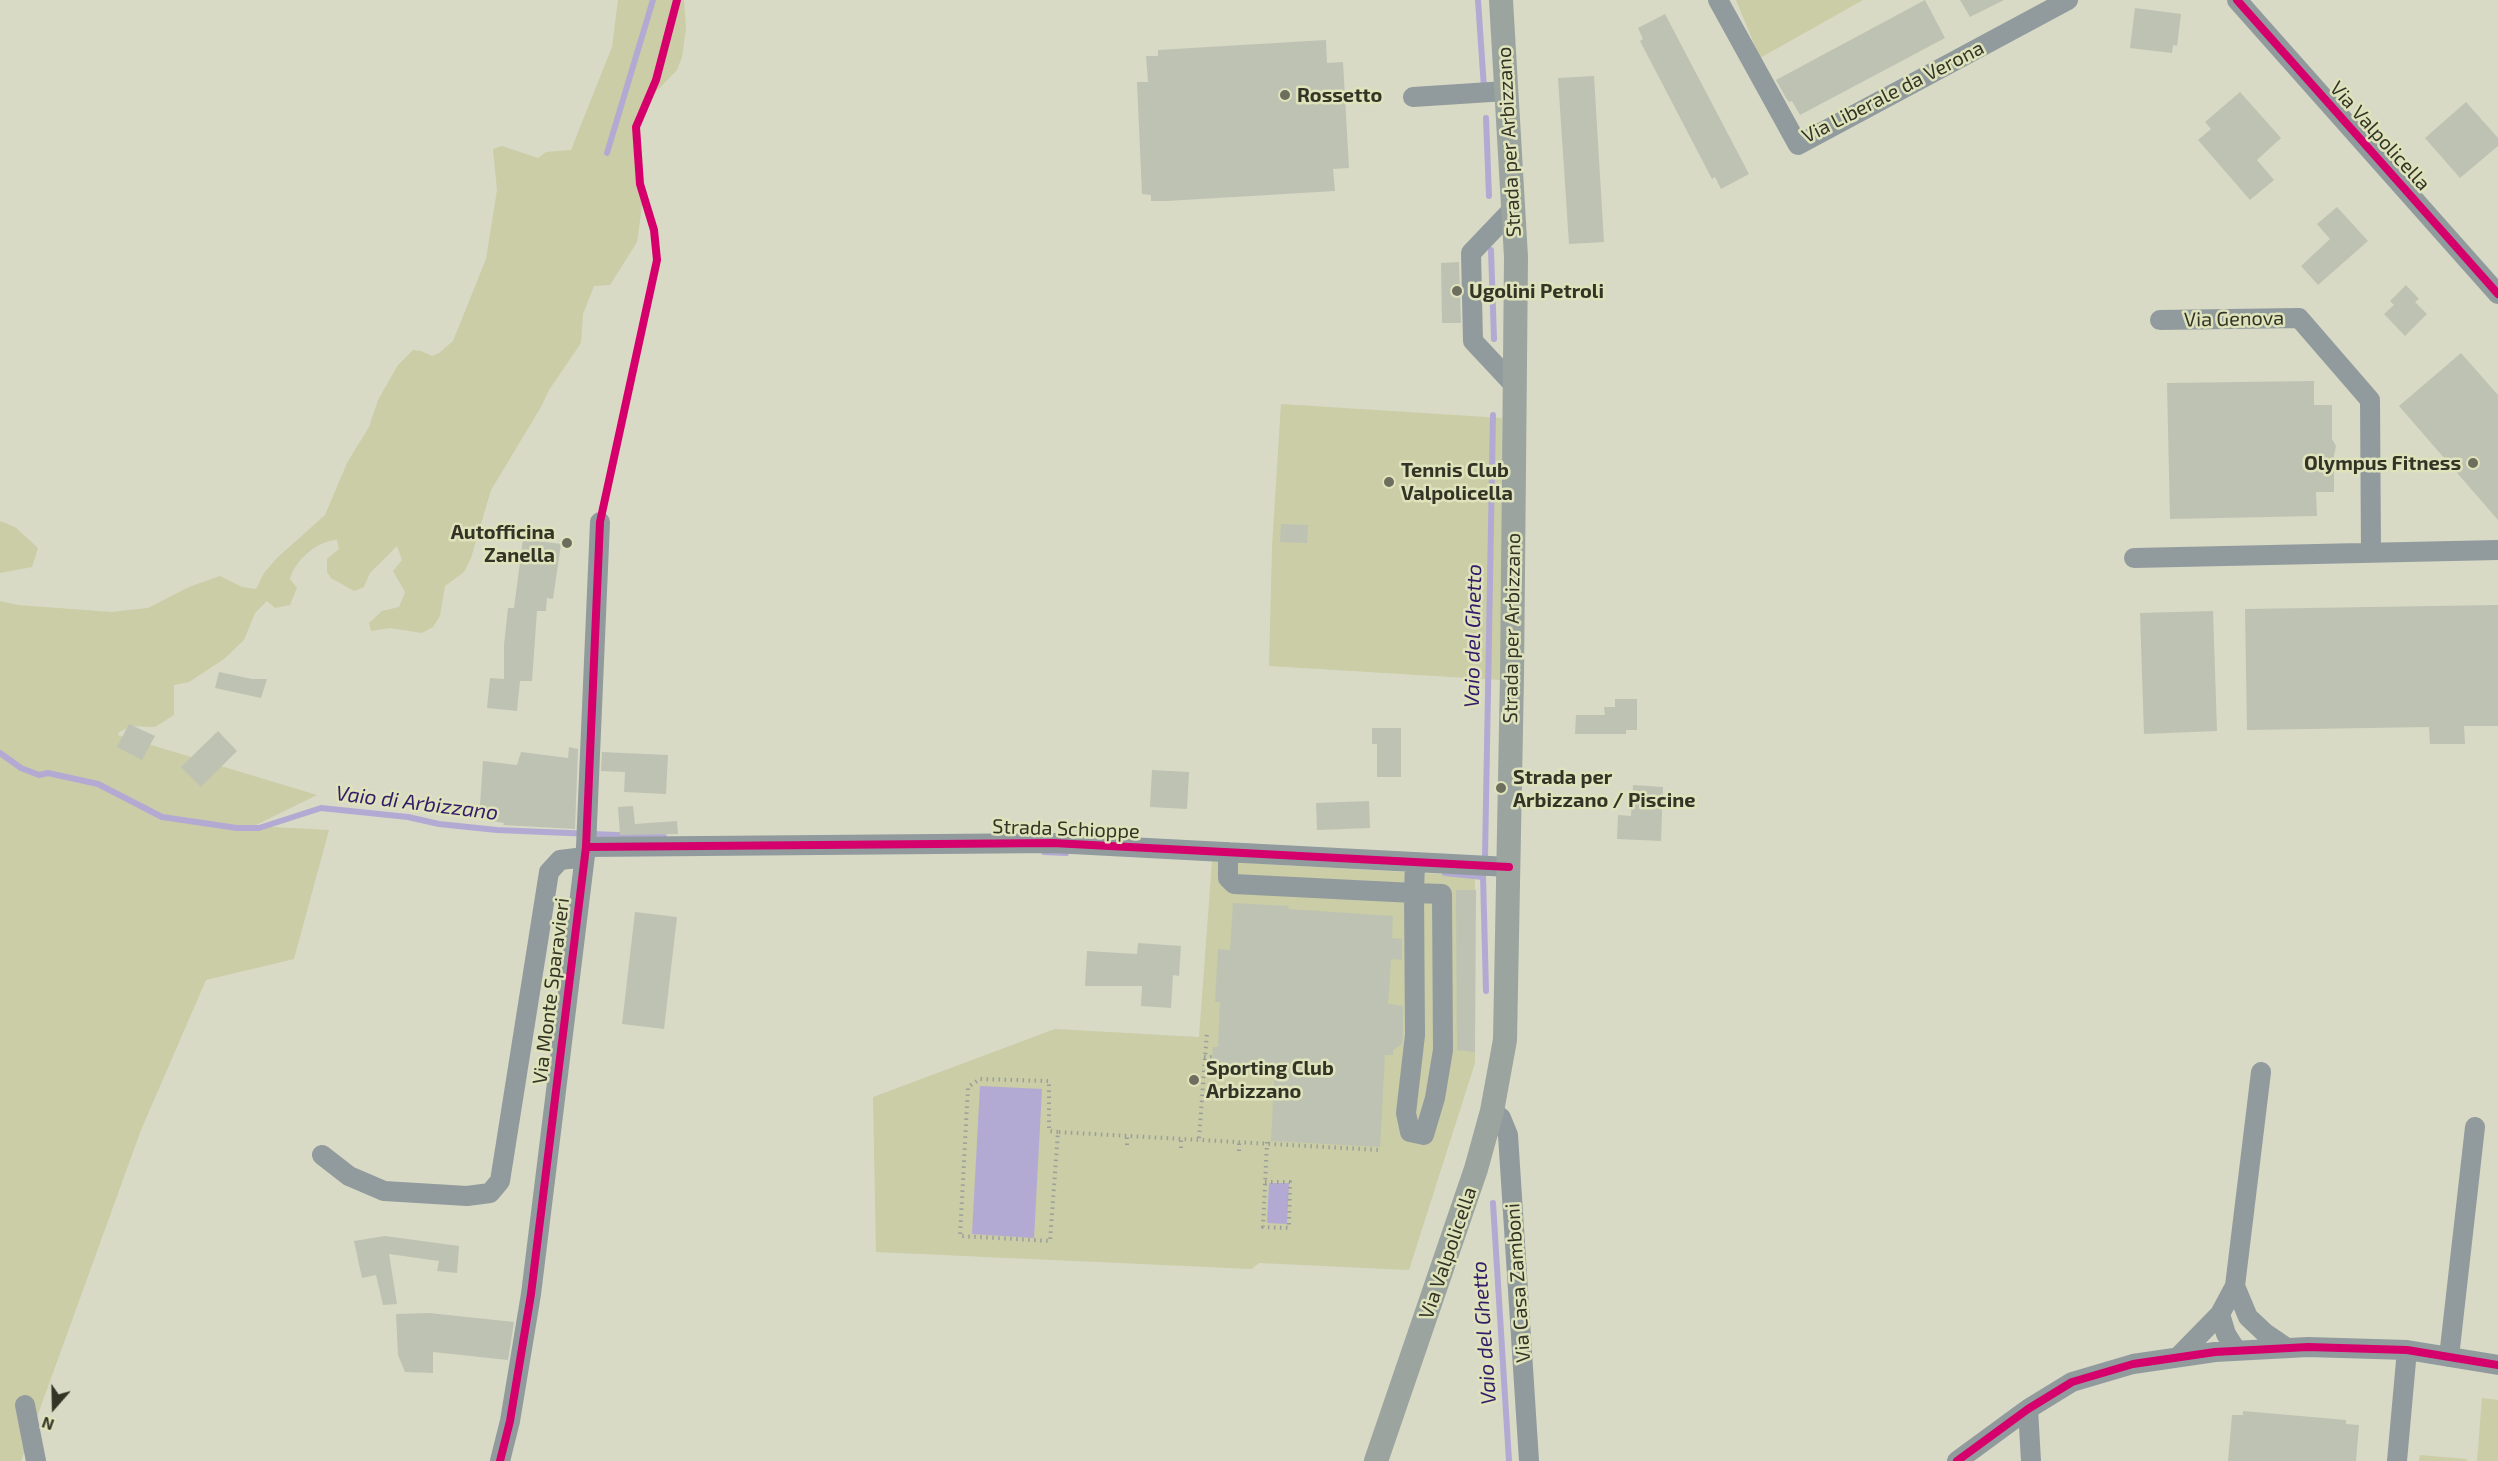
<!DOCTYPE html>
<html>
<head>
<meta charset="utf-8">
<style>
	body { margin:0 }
	#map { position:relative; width:2498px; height:1461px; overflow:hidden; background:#d8dac5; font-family:"Exo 2",sans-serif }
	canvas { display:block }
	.north { position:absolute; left:24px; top:1377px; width:60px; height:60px; -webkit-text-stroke:4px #dfe3bc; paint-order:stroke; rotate:200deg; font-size:16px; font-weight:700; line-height:24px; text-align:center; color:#333425 }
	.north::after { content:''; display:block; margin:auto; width:21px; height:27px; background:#333425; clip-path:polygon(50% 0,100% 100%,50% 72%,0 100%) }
</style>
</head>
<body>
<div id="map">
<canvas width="2498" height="1461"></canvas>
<div class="north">N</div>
</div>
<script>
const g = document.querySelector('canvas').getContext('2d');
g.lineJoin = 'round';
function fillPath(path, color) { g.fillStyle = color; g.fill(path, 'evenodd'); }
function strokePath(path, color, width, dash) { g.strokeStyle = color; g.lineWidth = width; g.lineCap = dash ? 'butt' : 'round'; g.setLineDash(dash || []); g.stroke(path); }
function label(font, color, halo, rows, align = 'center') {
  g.font = font + ' "Exo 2",sans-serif'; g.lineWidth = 5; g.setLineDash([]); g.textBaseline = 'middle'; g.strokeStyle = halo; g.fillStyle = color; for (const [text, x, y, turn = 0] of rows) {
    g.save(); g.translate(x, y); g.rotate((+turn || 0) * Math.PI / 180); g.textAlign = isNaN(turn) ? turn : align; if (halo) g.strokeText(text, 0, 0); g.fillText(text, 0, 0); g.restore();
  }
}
fillPath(new Path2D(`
	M618 0H684L686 28 682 57 677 70 645 103 636 115 637 167 643 199 637 242 610 285 594 286 583 314 581 343 549 390 541 407 491 490 471 558 464 572 445 586 440 616 433 627 422 633 390 628 371 631 369 623 382 611 399 607 405 592 393 571 402 560 397 546 370 573 364 587 354 591 331 578 327 572V559L339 549 337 540C318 540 295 560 290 579L297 588 290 605 275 608 267 601 255 613 244 640 224 659 189 682 174 685V715L155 727 132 726 119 732 118 735 317 795 254 826 329 830 294 959 206 980 141 1130 21 1461H0V601L18 605 111 612 148 608 189 587 220 576 242 587 256 589 264 573 277 558 325 515 347 463 369 427 378 400 398 365 413 350 421 351 432 356 439 353 453 341 486 259 497 190 493 149 502 146 538 158 546 152 571 150 612 47Z
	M1736 0H1863L1760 58Z
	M1281 404 1502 418 1501 680 1269 666 1272 546Z
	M0 521 15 527 38 548 32 567 0 573Z
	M1212 861 1475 876V1063L1409 1270 1259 1263 1252 1269 876 1252 873 1097 1055 1029 1199 1037Z
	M2482 1398 2498 1400V1461H2477Z
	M2420 1455 2467 1459V1461H2419Z`), '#cacda6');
fillPath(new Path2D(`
	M980 1086 1042 1089 1034 1238 972 1234Z
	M1269 1183H1289L1287 1224 1267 1223Z`), '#b2aad3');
strokePath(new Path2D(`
	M1478 0 1484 88
	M1486 118 1489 196
	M607 153 653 0
	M1491 250 1494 339
	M0 753 21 768 39 775 48 773 98 784 162 817 237 828H259L321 808 408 817 439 824 497 830 664 837
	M1044 852 1066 853
	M1485 857 1493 415
	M1445 873 1483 877
	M1483 875 1486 991
	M1493 1203 1509 1461`), '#b2aad3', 6);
fillPath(new Path2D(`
	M1925 0 1945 38 1800 115 1792 101 1789 102 1786 98 1776 80Z
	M1960 0H2004L1970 17Z
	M2135 8 2181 14 2177 46 2173 45 2172 53 2130 48Z
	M1665 14 1749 174 1721 189 1715 177 1712 179 1640 41 1643 39 1638 28Z
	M1326 40 1327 63 1343 62 1349 168 1333 169 1335 191 1167 201H1151V195L1142 194 1137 82H1148L1146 56H1158V50Z
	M1594 76 1604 242 1569 244 1558 78Z
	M2240 92 2281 138 2257 160 2274 180 2250 200 2198 140 2211 129 2205 122Z
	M2466 102 2498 138V146L2460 178 2425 138Z
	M2337 207 2368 241 2318 285 2301 266 2330 239 2317 224Z
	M1459 262 1461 323H1442L1441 263Z
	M2406 285 2419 299 2415 302 2427 314 2405 336 2384 314 2394 305 2390 301Z
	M2461 353 2498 395V520L2399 406Z
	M2314 381V405H2332V439L2336 446 2334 455V492H2316L2317 516 2170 519 2167 383Z
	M1281 524 1308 525 1307 543 1280 542Z
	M523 539 561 544 553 599 547 598 546 611H537L532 681H520L517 711 487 708 490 678 504 679V645L508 608H514Z
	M2498 605V726H2464L2465 744H2430L2429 727 2247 730 2245 609Z
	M2213 611 2217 731 2144 734 2140 613Z
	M219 672 252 679H267L261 698 215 688Z
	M1615 699H1637V730H1626V734H1575L1576 715H1605L1604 707H1615Z
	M129 724 155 736 142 760 117 747Z
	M1372 728H1401V777H1377V744H1372Z
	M218 731 237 751 201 787 181 767Z
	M569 747 578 749 575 829 503 825 504 823 479 819 483 761 517 765 521 752 568 758Z
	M602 752 668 755 666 794 624 792 625 772 601 771Z
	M1152 770 1189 772 1187 809 1150 807Z
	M1633 785 1663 787 1661 841 1617 839 1618 815 1631 816Z
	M1369 801 1370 828 1317 830 1316 803Z
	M633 806 635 824 677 821 678 834 620 835 618 807Z
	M1456 890H1476L1475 1052 1457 1050Z
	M1233 903 1289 906 1288 909 1393 916 1392 938 1402 939V960L1391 959 1388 1004 1403 1006V1034L1402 1044 1393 1050V1055H1385L1380 1147 1271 1141 1275 1067 1212 1064 1213 1047H1218L1220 1002H1215L1218 949 1230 950Z
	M635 912 677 917 664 1029 622 1024Z
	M1138 943 1181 946 1179 976 1173 975 1171 1008 1141 1006 1142 986H1085L1087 951 1137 954Z
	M385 1236 459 1246 457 1273 437 1271 439 1261 389 1254 397 1304 383 1305 376 1275 362 1278 354 1241Z
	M429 1313 514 1322 508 1360 433 1352V1373L405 1372 398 1355 396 1314Z
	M2243 1411 2346 1420V1424L2359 1425 2356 1461H2228L2232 1415H2243Z`), '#bec2b2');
strokePath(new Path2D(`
	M1204 1057H1213
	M1058 1132 1049 1131V1081L980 1079 968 1087 960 1236 1050 1241 1058 1132 1379 1150
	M1199 1138 1207 1032
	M1267 1142 1263 1227 1291 1228
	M1127 1145V1135
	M1181 1148V1137
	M1239 1151V1140
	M1265 1182H1290L1289 1228`), '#999f9b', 4, [1.5, 4.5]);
strokePath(new Path2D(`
	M1718 0 1798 145 2068 0
	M2237 0 2498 294
	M1413 97 1506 91
	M1513 209 1471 253 1473 341 1515 386
	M2160 320 2299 318 2370 400 2371 552
	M2134 558 2498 550
	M586 847 1053 843 1509 867
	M1228 852V878L1234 884 1414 893 1415 1035 1406 1113 1410 1132 1424 1135 1435 1098 1443 1050 1442 894 1414 893 1415 862
	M1492 1111 1501 1118 1508 1135 1529 1461
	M322 1155 349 1176 384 1191 467 1196 490 1193 500 1181 549 872 560 860 585 857
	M2235 1286 2248 1317 2265 1333 2287 1348
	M2220 1314 2226 1334 2236 1350
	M2178 1357 2220 1314 2235 1286 2261 1072
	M2449 1357 2475 1127
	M25 1405 36 1461
	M2028 1409 2031 1461
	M500 1461 510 1421 531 1294 586 847 600 522
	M1957 1461 2028 1409 2072 1382 2133 1364 2215 1352 2308 1347 2407 1350 2498 1365
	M2397 1461 2407 1350`), '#919b9d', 20);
strokePath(new Path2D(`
	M1376 1461 1476 1169 1492 1111 1505 1040 1512 676 1516 257 1501 0`), '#9ba49e', 24);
strokePath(new Path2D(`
	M2237 0 2498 294
	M586 847 1053 843 1509 867
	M500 1461 510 1421 531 1294 586 847 600 522 657 260 654 230 640 184 636 127 656 80 677 0
	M1957 1461 2028 1409 2072 1382 2133 1364 2215 1352 2308 1347 2407 1350 2498 1365`), '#d6006c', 8);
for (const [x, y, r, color] of [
	[1285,95,6,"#6d6e5d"],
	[1457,291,6,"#6d6e5d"],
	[2473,463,6,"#6d6e5d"],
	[1389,482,6,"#6d6e5d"],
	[567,543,6,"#6d6e5d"],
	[1501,788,6,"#6d6e5d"],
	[1194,1080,6,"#6d6e5d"]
]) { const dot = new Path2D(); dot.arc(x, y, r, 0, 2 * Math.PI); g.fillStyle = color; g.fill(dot); strokePath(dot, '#dfe3bc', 2); }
label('20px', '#333425', '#dfe3bc', [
	["Via Liberale da Verona",1893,92,-27],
	["Via Valpolicella",2380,136,48],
	["Strada per Arbizzano",1509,142,-93],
	["Via Genova",2234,319,-1],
	["Strada per Arbizzano",1512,628,-89],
	["Strada Schioppe",1066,829,2],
	["Via Monte Sparavieri",551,991,-83],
	["Via Valpolicella",1448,1253,-71],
	["Via Casa Zamboni",1518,1283,-94]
]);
label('bold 20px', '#333425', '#dfe3bc', [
	["Rossetto",1297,95],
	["Ugolini Petroli",1469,291],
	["Olympus Fitness",2461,463,"right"],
	["Tennis Club",1401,470],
	["Valpolicella",1401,493],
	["Autofficina",555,532,"right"],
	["Zanella",555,555,"right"],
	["Strada per",1513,777],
	["Arbizzano / Piscine",1513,800],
	["Sporting Club",1206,1068],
	["Arbizzano",1206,1091]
], 'left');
label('italic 21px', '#341b6a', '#dfe3bc', [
	["Vaio del Ghetto",1473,636,-89],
	["Vaio di Arbizzano",417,803,7],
	["Vaio del Ghetto",1484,1333,-94]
]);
</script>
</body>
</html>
